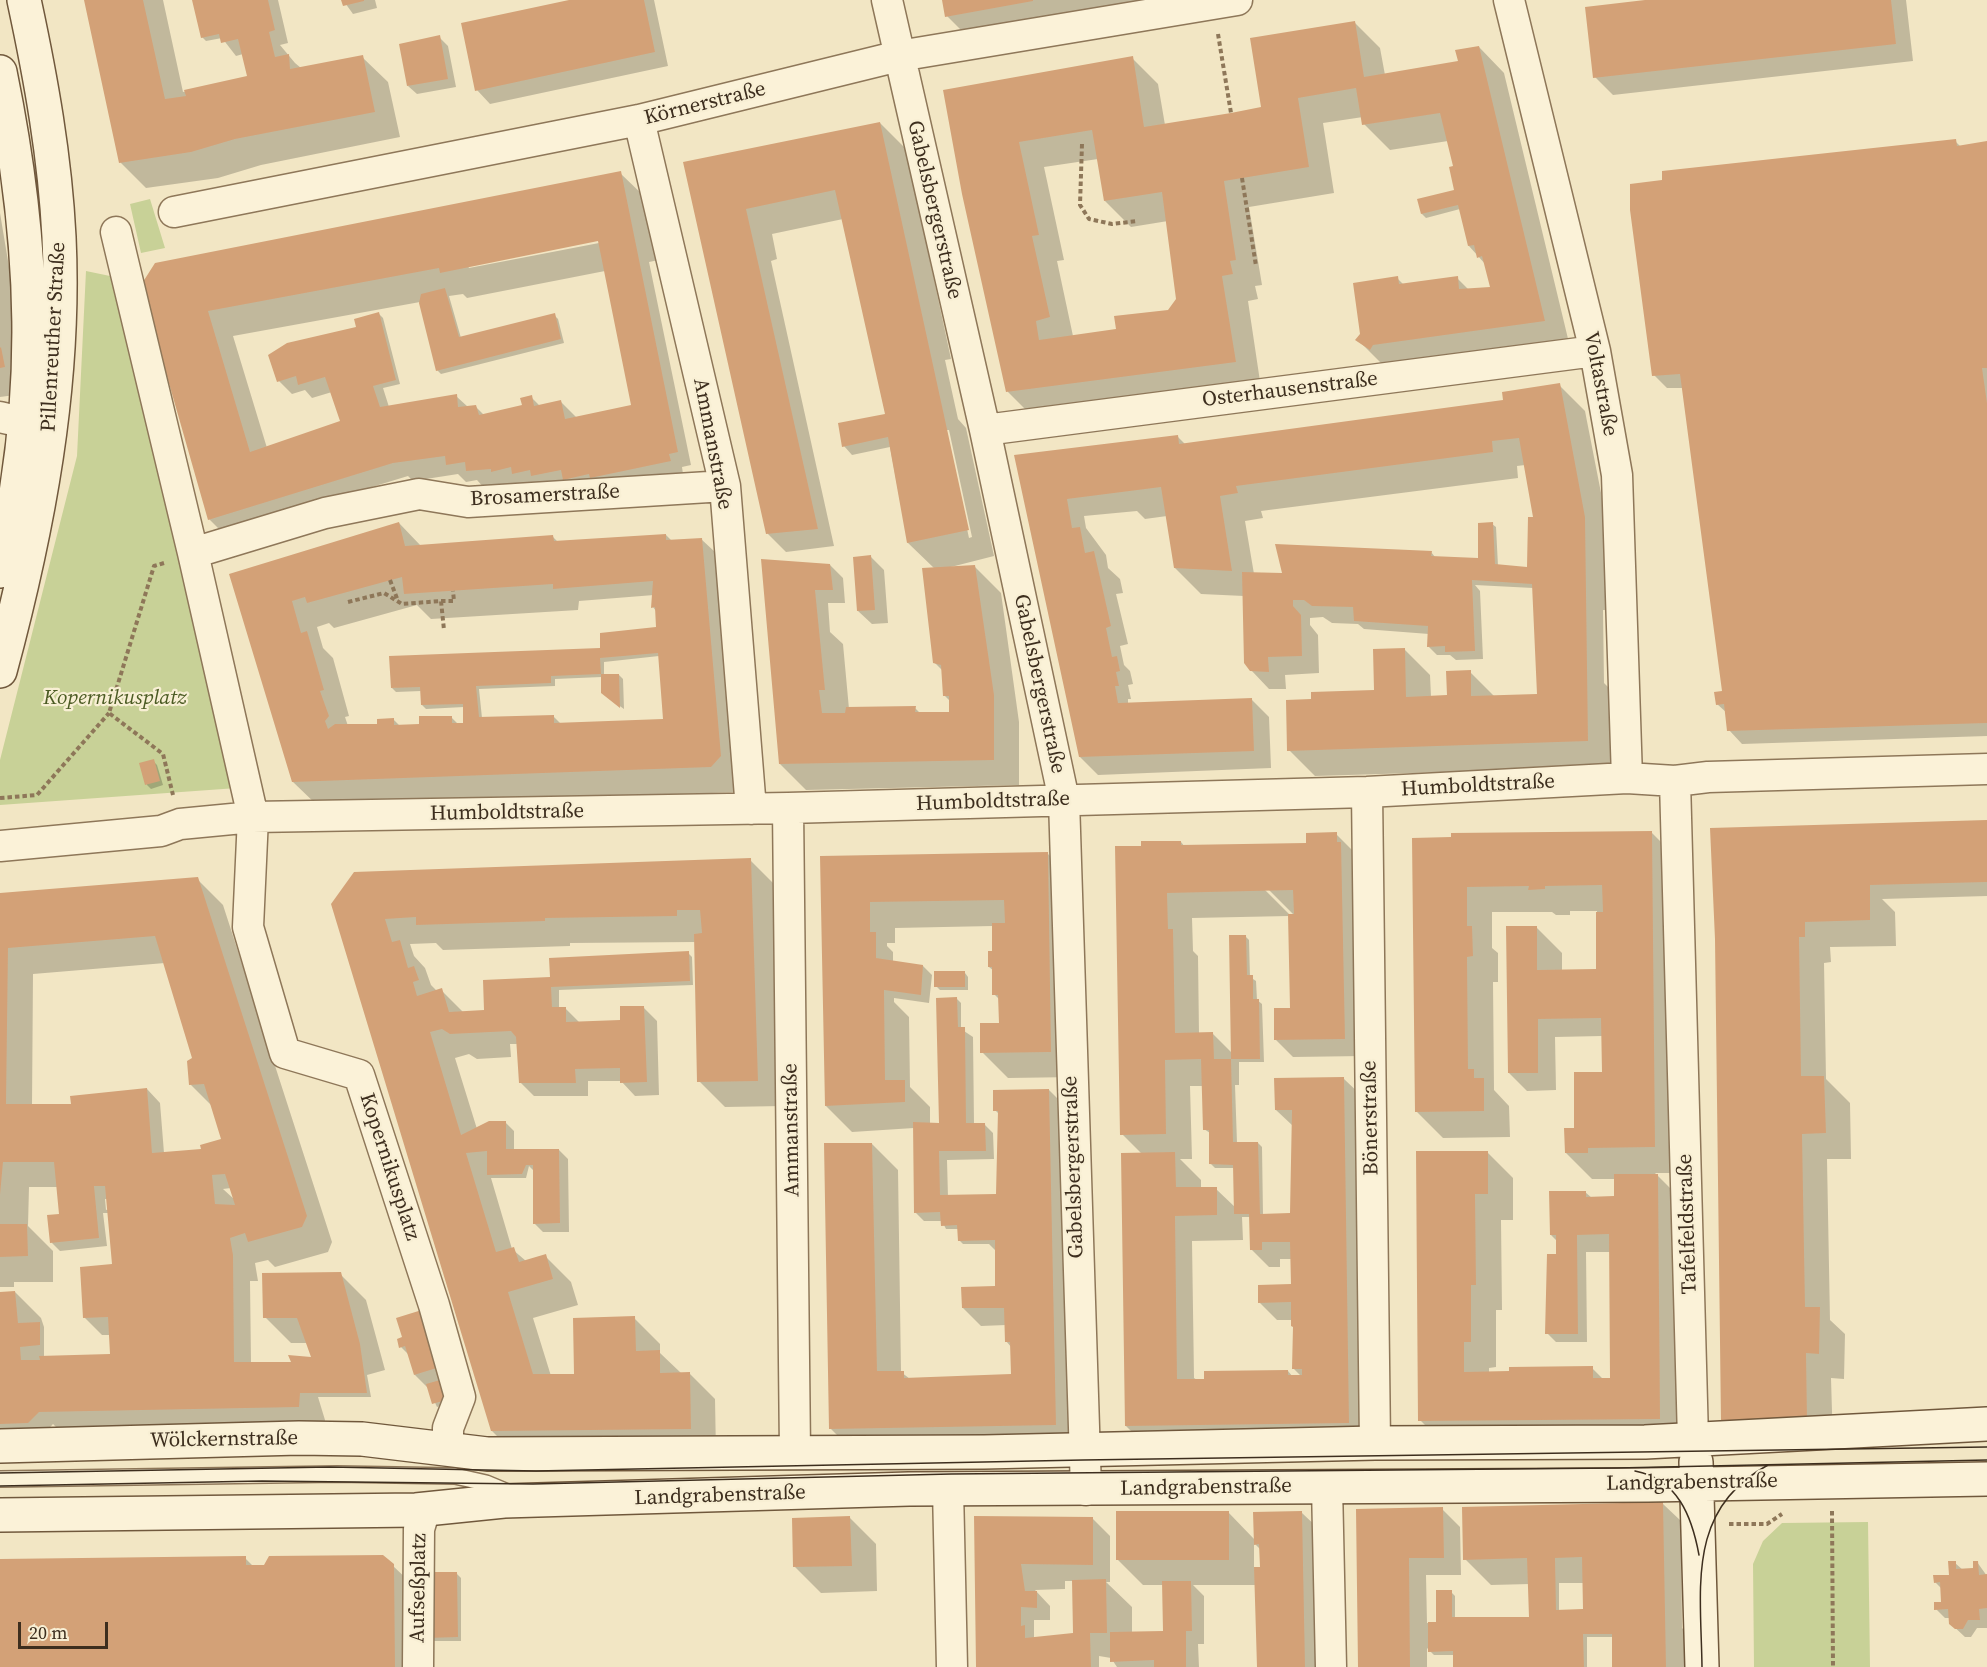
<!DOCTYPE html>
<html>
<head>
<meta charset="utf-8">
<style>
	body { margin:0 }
	#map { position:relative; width:1987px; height:1667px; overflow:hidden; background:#f2e6c4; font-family:"Source Serif 4",serif }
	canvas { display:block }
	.scale { position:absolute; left:18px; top:1622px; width:90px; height:27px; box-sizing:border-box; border:3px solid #3d2e1e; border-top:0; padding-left:8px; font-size:18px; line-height:21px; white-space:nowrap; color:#3d2e1e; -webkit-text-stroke:4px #f8efd4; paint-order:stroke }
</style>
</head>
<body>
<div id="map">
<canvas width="1987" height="1667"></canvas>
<div class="scale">20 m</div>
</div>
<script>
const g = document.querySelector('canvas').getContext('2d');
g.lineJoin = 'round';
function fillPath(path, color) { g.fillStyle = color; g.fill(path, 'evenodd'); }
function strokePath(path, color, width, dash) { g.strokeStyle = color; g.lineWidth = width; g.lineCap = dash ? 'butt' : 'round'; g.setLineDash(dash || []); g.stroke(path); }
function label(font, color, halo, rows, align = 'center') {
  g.font = font + ' "Source Serif 4",serif'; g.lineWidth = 4.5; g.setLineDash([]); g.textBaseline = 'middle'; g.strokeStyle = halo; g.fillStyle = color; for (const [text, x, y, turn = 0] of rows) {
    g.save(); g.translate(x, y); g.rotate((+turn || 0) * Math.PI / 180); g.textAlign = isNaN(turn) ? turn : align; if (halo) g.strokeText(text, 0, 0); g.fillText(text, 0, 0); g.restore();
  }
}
fillPath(new Path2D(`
	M150 199 165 248 141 253 130 204Z
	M86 271 110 276 237 788 0 805V760L77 456Z
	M1868 1522 1870 1667H1754L1753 1564 1763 1541 1782 1523Z`), '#c8d197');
fillPath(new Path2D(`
	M86 0H163L183 92 248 78 243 54 236 56 222 38 206 41 202 37 194 0H278L288 43 280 45 295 63 301 68 362 57 388 82 400 137 261 165 218 178 146 188 120 162Z
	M343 0H375L377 8 353 14Z
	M576 0H654L668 66 490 104 477 90Z
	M943 0H1168L965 34 947 16Z
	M1659 0H1906L1913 61 1613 95 1595 77Z
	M1354 22 1380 48 1385 75 1460 62 1479 47 1504 73 1570 347 1383 365 1357 339 1397 278 1404 285 1457 278 1469 290 1492 288 1486 265 1469 246 1460 209 1426 218 1422 214 1419 200 1456 191 1455 167 1448 141 1390 150 1364 124 1363 117 1323 123 1334 193 1249 207 1262 285 1255 286 1258 299 1248 301 1261 388 1034 418 1008 392 944 91 1132 58 1158 84 1165 125 1263 109ZM1098 159 1105 201 1131 227 1168 221 1178 300 1169 312 1118 330 1073 336 1057 261 1064 260 1044 167Z
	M439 37 448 46 456 87 417 94 408 86Z
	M880 123 906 149 951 359 945 360 958 419 966 428 994 556 943 569 975 567 1001 593 1019 722V785L806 790 780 764 769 618 830 565 843 578 845 603H828L830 632 843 644 849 709 915 708 920 713H951L950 701 944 695 943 671 934 662 935 569 908 543 890 447 852 455 844 446 886 416 843 219 772 234 777 259 771 261 834 546 786 552 768 534 685 163ZM946 430H949L972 537 969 538Z
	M1955 141 1961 147 1987 143V736L1742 744 1729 730 1727 713 1717 704 1724 692 1683 388H1667L1654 375Z
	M620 173 646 198 659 260 649 262 691 465 682 467 683 474 485 489 477 480 466 482 458 474 413 481 408 476 339 497 235 545 209 519 142 285ZM599 240V243L469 268 468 266ZM605 271 633 406 577 418 561 402 540 406 531 397 524 406 484 415 475 406 468 407 456 396 389 407 383 388 400 384 383 318 379 314 279 381 292 394 305 390 312 398 332 392 342 421 267 448 233 336 420 302 437 370 441 374 564 343 558 319 554 315 461 338 449 296 463 294 467 298Z
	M0 213 30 393 0 397Z
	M1559 385 1585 411 1611 544V610H1603L1604 683 1612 691 1613 767 1315 776 1289 750 1313 701 1375 691 1404 649 1430 675 1431 697H1448L1470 672 1495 697 1538 696 1533 588 1475 585 1480 591 1483 659 1456 660 1450 655H1437L1428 646 1429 634 1364 629 1358 624 1332 623 1323 617 1310 618V625L1318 635 1319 673 1285 675 1286 689H1269L1251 670 1244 596 1201 594 1175 568 1167 516 1145 519 1137 511 1084 516 1086 528 1106 555 1108 568 1120 579 1123 593 1116 594 1128 644 1120 646 1124 665 1130 671 1133 684 1128 685 1131 699H1128V704L1251 699 1269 717 1271 768 1098 775 1080 757 1029 516 1178 437 1185 444 1505 401ZM1525 465 1535 519 1529 568 1498 566 1496 527 1492 524 1480 559 1435 557 1431 552 1286 575 1254 574 1245 521 1263 518 1261 511 1518 478 1517 466Z
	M399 523 421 546 553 537 558 542 666 535 672 541 701 539 715 552 737 792 320 808 293 782 231 575ZM654 595 653 607 656 611 657 628 601 650 392 688 396 692 421 691 422 705 426 709 464 707 465 724H458L451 717 421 726H400L393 719 379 725 348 726 345 717 349 716 333 658 323 648 317 627 329 623 334 628 417 605 431 619 578 610 579 601ZM659 656 665 720 561 724 553 716 482 718 479 689 555 686V679L602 677 607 697 624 709 623 679 619 675H604V662Z
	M871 557 884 570 888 623 872 624 858 611Z
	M153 761 157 765 163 785 151 789 147 785 141 764Z
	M1987 822V896L1882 899 1895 912 1896 946 1830 947 1831 962 1824 963 1826 1079 1850 1103 1851 1159H1827L1830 1320 1845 1334 1844 1379 1831 1378 1833 1445 1748 1447 1714 891Z
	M1651 832 1677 858 1681 1173H1655L1675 1193 1686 1444 1446 1446 1420 1420 1417 1153 1487 1152 1513 1178V1220H1501L1502 1310H1496V1367L1489 1368V1373L1592 1368 1604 1380H1612L1610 1252H1586L1587 1342H1556L1547 1333 1558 1256 1557 1241 1551 1235 1585 1192 1592 1198H1616L1615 1179H1592L1566 1153 1605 1073 1602 1036 1555 1037 1556 1090 1527 1091 1509 1073 1536 927 1562 953V971H1598L1597 911H1570V915H1556L1552 912H1492V948L1498 953V982H1493L1494 1090 1509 1106 1510 1137 1443 1138 1417 1112 1414 839Z
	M1336 834 1354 852 1363 1056 1293 1057 1276 1040 1291 1009 1289 916 1192 918 1193 951 1198 956 1199 1034H1213L1233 1054 1245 936 1249 940 1250 977 1256 981 1257 1000 1262 1004 1264 1062H1239V1085H1235L1237 1143H1258L1262 1147 1263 1215H1292L1293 1126 1276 1110 1344 1079 1362 1096 1374 1449 1152 1452 1126 1426 1142 1154 1122 1134 1142 847 1181 842 1185 847 1308 844ZM1263 884 1297 918 1295 920 1261 886ZM1190 1086H1203L1204 1129 1210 1133 1211 1164 1215 1168H1235L1236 1208 1216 1189H1201V1180L1180 1159H1192ZM1242 1217H1251V1249L1269 1267H1280V1259H1292V1286L1259 1302 1277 1320H1293L1297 1357 1293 1368 1302 1377H1293L1288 1371 1197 1380 1194 1378 1192 1241 1243 1240Z
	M1047 853 1073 879 1076 1077 1008 1078 982 1052 1000 1025V1000L994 994V971L989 967 994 953 993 926 895 928V943H887V946L893 952V962L923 966 932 975 929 1003 894 998V1002L909 1017 910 1087 930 1107V1125H940L957 999 961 1003V1029L973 1037 974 1124H984L993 1133 994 1159 947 1160 948 1197 997 1196 1000 1115 995 1110 1049 1090 1067 1108 1081 1450 856 1454 830 1428 872 1144 898 1170 901 1372 910 1379 1013 1375 1012 1348 1006 1341V1325L981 1326 963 1308 997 1288 996 1251 989 1244H963L959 1240V1229H946L942 1221H924L915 1212 914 1128 852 1132 826 1106 822 857Z
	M750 860 776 886 783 1106 725 1107 699 1081 696 942 570 943V946L443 950 436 943 410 944 414 956 425 968 431 985 437 991 441 990 464 1013 486 1011 552 978 688 953 692 957 693 985 559 990V1009L565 1008 579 1022H622L644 1008 657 1021 659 1095 635 1096 621 1081H588V1096H534L520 1082 518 1044H510L511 1057 477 1059 469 1054 455 1058 477 1129 505 1122 514 1131V1151L559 1150 568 1159 569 1232H543L534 1223V1171L529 1166 526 1178H491L512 1249 526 1261 545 1256 571 1282 578 1305 533 1318 551 1376H575L634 1318 660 1344V1353L681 1373H689L715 1399 716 1454 518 1457 492 1431 332 904Z
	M197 879 223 905 332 1242 328 1252 275 1267 268 1260 255 1263 258 1281H250L251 1363 292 1364 313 1359 308 1343H291L265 1317 340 1274 366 1300 385 1370 367 1375 371 1397H318L325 1420 324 1432 58 1429 53 1424 42 1436 0 1437V1294L15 1292 41 1318 44 1327V1357L111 1356 110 1335H102L84 1317 116 1266 109 1213H103L107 1246 60 1251 52 1243 60 1215 58 1187H29L28 1226 53 1251V1282H14V1287H0V895ZM165 963 194 1059 190 1084 213 1107 224 1144 202 1150 164 1153 160 1103 147 1089 73 1106H32L33 974ZM231 1188 235 1200 223 1189ZM105 1199H108L109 1209 106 1210Z
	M965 973 968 977V990H940L936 986Z
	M425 1311 456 1401 437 1407 428 1388 415 1375 410 1356 401 1347 404 1337Z
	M1663 1504 1681 1521 1682 1628 1690 1636 1691 1667H1614V1637H1587V1667H1454V1655H1434L1427 1648V1667H1360L1358 1511 1442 1509 1460 1527 1461 1575H1426L1427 1623H1438L1451 1592 1455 1596V1619L1530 1618V1584L1491 1585 1465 1559ZM1559 1583H1584L1585 1611H1559Z
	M1228 1512 1255 1540 1302 1513 1320 1530 1322 1667H1259L1256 1585H1193L1204 1596V1644H1198L1199 1667H1117L1111 1658 1099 1656V1667H978L976 1517 1092 1518 1110 1536V1582H1106L1132 1607V1633L1164 1632V1585H1143L1117 1559ZM1254 1543 1261 1550 1262 1568 1254 1569ZM1065 1581H1074L1077 1635H1055L1047 1639 1037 1640 1034 1637V1620H1050V1606L1035 1590 1065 1589Z
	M850 1518 876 1544 877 1591 821 1593 795 1567Z
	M245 1558 254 1567 392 1565 411 1583 412 1667H0V1561Z
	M1977 1562 1987 1576V1628H1977L1971 1637H1965L1950 1623V1618H1945L1936 1609 1942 1604V1589L1935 1582 1950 1576 1955 1563 1963 1570H1974Z
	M457 1574 461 1578V1641H432L428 1637Z`), '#0003');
fillPath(new Path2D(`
	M84 0H143L165 99 186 96 184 90 247 76 238 39 221 43 219 34 201 38 192 0H268L275 30 269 32 275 57 289 54 290 69 363 55 375 112 235 139 191 152 119 163Z
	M341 0H364V1L343 6Z
	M569 0H644L655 52 475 91 461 23Z
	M942 0H1033V1L945 17Z
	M1645 0H1891L1896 44 1593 78 1585 7Z
	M1355 21 1364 77 1458 61 1455 50 1479 46 1545 321 1373 345 1370 350 1355 340 1360 334 1353 283 1398 276 1399 284 1458 276 1459 289 1490 287 1482 256 1477 258 1474 245 1468 246 1458 205 1421 214 1417 199 1454 190 1449 167 1453 166 1440 113 1362 125 1356 88 1298 98 1309 167 1224 181 1236 260 1230 261 1233 274 1222 276 1236 362 1006 392 962 194 943 90 1133 56 1144 127 1231 113 1261 107 1250 38ZM1092 130 1104 201 1162 192 1176 299 1168 310 1114 316 1116 329 1039 340 1036 321 1050 317 1032 236 1039 235 1019 142Z
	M440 35 448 79 407 86 399 44Z
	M880 122 969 530 907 543 888 437 842 447 838 423 885 414 835 190 746 209 818 529 766 534 683 162Z
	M1956 139 1957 146 1987 141V368H1982L1987 403V723L1727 731 1724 704 1716 705 1714 692 1722 691 1680 374 1652 376 1630 210V184L1662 180V171Z
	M621 171 678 452 669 454 671 461 590 478 589 474 563 480 561 470 531 476 530 470 512 474 511 467 491 472V469L466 471 465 462 446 465 445 456 393 463 208 520 141 285 155 263ZM598 241 631 405 565 419 561 400 534 406 532 395 520 398 522 405 479 415 476 405 458 407 457 394 380 407 373 386 396 380 379 312 354 319 356 327 287 343 268 355 277 382 296 376 298 385 325 377 340 421 250 452 208 311 439 268 440 273Z
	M445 288 459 337 555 313 561 339 436 371 419 303 421 294Z
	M1 347 5 367 0 368V348Z
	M1560 383 1585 517 1588 741 1287 751 1286 700 1311 699V692L1374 690 1373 649 1405 648 1406 697 1447 695 1446 671 1471 670V696L1537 694 1532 584 1472 580 1475 651 1445 652V646L1427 647 1428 626 1354 621 1353 607 1312 606 1304 600H1293V606L1301 615 1302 656 1268 657 1269 672 1250 671 1244 663 1242 572 1282 573 1275 544 1432 551 1431 556 1478 558V523L1493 522 1495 564 1527 567 1528 517H1533L1519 438 1492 441 1493 452 1236 486 1238 493 1220 496 1232 571 1174 568 1161 487 1067 499 1072 528 1080 527 1085 553 1094 551 1111 626 1106 628 1112 657 1117 656 1120 671 1116 672 1119 686H1115L1118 703 1252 698 1254 751 1079 757 1014 455 1178 435 1179 444 1503 400 1502 392Z
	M399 522 405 546 553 535 554 541 666 534V540L702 538 721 756 711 767 292 782 229 574ZM402 577 404 594 553 584V589L653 581 651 608 655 607 656 627 600 633V648L389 656 391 688 420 687 421 705 463 704V723H452V716H419V724L394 725V718L377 719V724H335L328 729 325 721 329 716 320 691 324 690 307 631 301 633 292 601 305 597 307 603ZM658 653 663 719 554 723V715L479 717 476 686 551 683V676L601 674 600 658Z
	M871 555 875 610 857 611 853 557Z
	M761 559 830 564 833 590H815L825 690H819L822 713H845L846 707 916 706 915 712H949V696H943L941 665 933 663 922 568 975 565 994 695V760L779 764Z
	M601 674H619L620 708 601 693Z
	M154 759 160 781 145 785 139 763Z
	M1987 820V882L1870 885V920L1805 922V937H1799L1801 1076H1824L1826 1133 1802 1134 1805 1307H1820L1819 1354 1806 1353 1807 1420 1721 1422 1715 939 1710 828Z
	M1652 831 1655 1147 1588 1148V1153H1565L1564 1128H1574V1072H1602L1601 1018 1538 1019V1073H1508L1506 926H1537V970L1596 969V912H1603L1602 885 1545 886V889L1528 890 1529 886 1467 887V926H1472L1473 956 1467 957 1468 1069H1474V1078H1484V1111L1415 1112 1412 838 1451 837V833Z
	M1337 832V842H1341L1345 1039 1274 1040V1008H1290L1288 914H1294L1293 890 1167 893 1168 929H1173L1175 1033 1213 1032 1214 1059H1231L1233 1142H1258L1260 1214 1290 1213 1292 1110H1275L1274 1078 1344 1077 1349 1423 1125 1426 1121 1153 1175 1152 1176 1187H1217V1215L1175 1216 1177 1379H1204V1371L1288 1370V1375H1302V1369H1292L1293 1327 1291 1326V1302L1258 1303V1285L1291 1284 1290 1242H1262V1250H1250L1249 1214H1234L1233 1165 1209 1164V1130H1203L1201 1059 1165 1060 1166 1134 1120 1135 1115 846H1141V841H1181V845L1306 843V833Z
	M1048 852 1051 1052 980 1053V1023H999L998 995H992V967H988V951H992V923H1005L1004 900 870 902V932H876V958L923 965 921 995 884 990 885 1080H905V1102L825 1106 820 856Z
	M751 858 758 1081 697 1082 694 934 702 933 700 910H677V916L545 918V921L416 925V917L385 919 392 942 400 940 408 968 414 966 419 980 413 982 417 996 442 988 449 1012 484 1010 483 980 550 977 549 958 689 951 690 981 551 987 552 1007H566V1022L620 1020V1006H644L647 1082 620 1083V1068L575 1069 576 1083H519L516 1037 511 1031 450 1034 442 1029 430 1032 461 1135 489 1121H506V1149H559L560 1223 533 1224V1165H526L522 1174 487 1175V1151L466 1153 496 1252 514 1247 519 1262 546 1254 553 1279 508 1292 533 1374H574L573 1318 635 1316 636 1351 660 1350V1373L690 1372 691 1429 491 1431 331 904 354 872Z
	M198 877 307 1216 302 1227 248 1242 245 1233 230 1238 233 1255 234 1362H291L288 1355 311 1357 297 1318H263L262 1273 341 1272 360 1344 367 1393H300L299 1407 39 1412 28 1423 0 1424V1292L15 1291 18 1323 40 1322V1345L20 1347 21 1360H40L39 1356 110 1354 108 1317 83 1318 80 1267 112 1264 105 1186H94L99 1238 50 1243 47 1215 59 1214 54 1162H3L0 1195V893ZM155 936 192 1058 187 1061 189 1085 204 1084 221 1139 200 1145 201 1149 152 1153 147 1088 70 1096 71 1104H6L8 948ZM225 1174 235 1205 215 1204 212 1175Z
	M1229 935H1246L1247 975H1253V999H1259L1260 1059H1231Z
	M934 971H965V987H934Z
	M957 997 958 1027H965L966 1123H985L986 1151H939L940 1195 996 1194 998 1111H993V1090L1049 1089 1056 1425 829 1429 824 1143H872L877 1371H904V1378L1011 1374 1010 1342H1005L1004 1308H962L961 1287 995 1286V1240L958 1241 957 1225 941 1226 940 1212 914 1213 913 1122 939 1123 936 998Z
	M1416 1151H1488V1194H1475L1476 1285H1471V1342H1464V1372L1509 1371V1367L1593 1366V1378H1610L1609 1234 1577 1235 1578 1334H1545L1547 1254H1556V1235H1550L1549 1191H1586V1197L1614 1196V1174H1658L1660 1419 1418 1421Z
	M0 1224H27L28 1256 0 1257Z
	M425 1309 443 1366 414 1375 405 1346 399 1348 397 1339 402 1337 396 1318Z
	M447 1378 453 1398 432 1404 426 1384Z
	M1663 1502 1666 1667H1612V1634H1583L1584 1667H1453V1651L1428 1652V1622H1436V1590H1452V1617H1529L1527 1558 1463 1560 1462 1507ZM1582 1557 1583 1609 1556 1610 1555 1558Z
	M1443 1507 1444 1558H1409L1410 1667H1358L1356 1509Z
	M1116 1511H1229V1560H1116Z
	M1302 1511 1305 1667H1257L1254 1567H1260L1259 1544 1254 1545 1253 1512Z
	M850 1516 852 1566 793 1567 792 1518Z
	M974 1516 1093 1517V1565L1021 1564 1025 1591H1037V1608L1021 1607V1626L1025 1625V1638L1073 1633 1072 1580 1106 1579 1107 1633H1090L1091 1667H976Z
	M383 1555 394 1564 395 1667H0V1559L246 1556V1565H264L269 1556Z
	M1948 1561H1956V1569L1973 1568V1561H1978L1979 1575 1987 1574V1608L1979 1609 1980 1620H1968L1963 1629H1955L1949 1624 1948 1609 1934 1610V1602H1941L1940 1582 1934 1583 1933 1575H1949Z
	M426 1572H457L458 1637 427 1638Z
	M1162 1581H1191L1192 1631H1186V1667H1154V1660L1110 1662V1632L1163 1631Z`), '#d3a177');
const lane = new Path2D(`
	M0 1479 337 1474 455 1476 486 1483 510 1493`);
const street = new Path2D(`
	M887 0 985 430 1064 800 1086 1490
	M1509 0 1595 351 1617 475 1627 778
	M639 120 725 486 751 809
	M174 212 639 120 899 56 1237 0
	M116 232 193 553 253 817 248 927 285 1053 359 1075 434 1305 460 1397 448 1428V1450
	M0 417 26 423
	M985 430 1595 351
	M193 553 325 513 419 494 468 502 725 486
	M1675 781 1693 1439
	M1367 792 1375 1443
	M788 808 795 1452
	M0 846 161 831 180 824 253 817 788 808 1367 792 1627 778 1675 781 1708 777 1987 769
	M1327 1486 1331 1667
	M948 1489 952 1667
	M418 1667 419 1529 425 1509`);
const secondary = new Path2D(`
	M0 72C35 243 42 400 0 571
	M0 671C38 530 66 384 59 237 55 157 41 79 24 0
	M0 1446 299 1438 362 1439 487 1454 984 1452 1375 1443 1645 1442 1987 1424
	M1696 1462 1702 1667
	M0 1515 416 1510 504 1501 909 1489 1648 1485 1987 1479`);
strokePath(lane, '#8e7759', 18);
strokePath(street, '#8e7759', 33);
strokePath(secondary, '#70583c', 36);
strokePath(new Path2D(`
	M1218 34 1231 113
	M1082 144 1080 205 1089 219 1112 224 1138 221
	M1242 178 1256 266
	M164 563 154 566 109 713 163 754 173 795
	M390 580 398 601
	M441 601H454L453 591
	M348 602 384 593 402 604 441 601 444 630
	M0 798 37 795 109 713
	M1832 1511 1833 1667
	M1729 1524H1767L1782 1514`), '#8e7759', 4, [4.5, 3]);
strokePath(lane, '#fbf2d8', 15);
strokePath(street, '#fbf2d8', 30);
strokePath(secondary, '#fbf2d8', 33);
strokePath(new Path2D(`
	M1635 1471C1678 1479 1692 1517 1699 1555
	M0 1473 330 1467 536 1471 1083 1460 1987 1447
	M0 1486 262 1481 533 1484 951 1474 1617 1468 1987 1460
	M1702 1667C1701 1588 1686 1509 1768 1465`), '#3d2e1e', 1.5);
label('21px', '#3d2e1e', '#f8efd4', [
	["Körnerstraße",705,104,-14],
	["Gabelsbergerstraße",934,210,77],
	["Pillenreuther Straße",54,337,-87],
	["Voltastraße",1600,384,79],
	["Osterhausenstraße",1290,390,-7],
	["Ammanstraße",712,444,79],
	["Brosamerstraße",545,496,-3],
	["Gabelsbergerstraße",1039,684,78],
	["Humboldtstraße",1478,786,-3],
	["Humboldtstraße",993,802,-2],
	["Humboldtstraße",507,813,-1],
	["Bönerstraße",1371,1118,-91],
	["Ammanstraße",792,1130,-91],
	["Kopernikusplatz",389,1167,72],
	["Gabelsbergerstraße",1074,1167,-92],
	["Tafelfeldstraße",1688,1224,-92],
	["Wölckernstraße",224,1440,-1],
	["Landgrabenstraße",1692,1483,-1],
	["Landgrabenstraße",1206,1488,-1],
	["Landgrabenstraße",720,1496,-2],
	["Aufseßplatz",419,1588,-89]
]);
label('italic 21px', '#4b5b23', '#f8efd4', [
	["Kopernikusplatz",115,699]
]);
</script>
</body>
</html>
